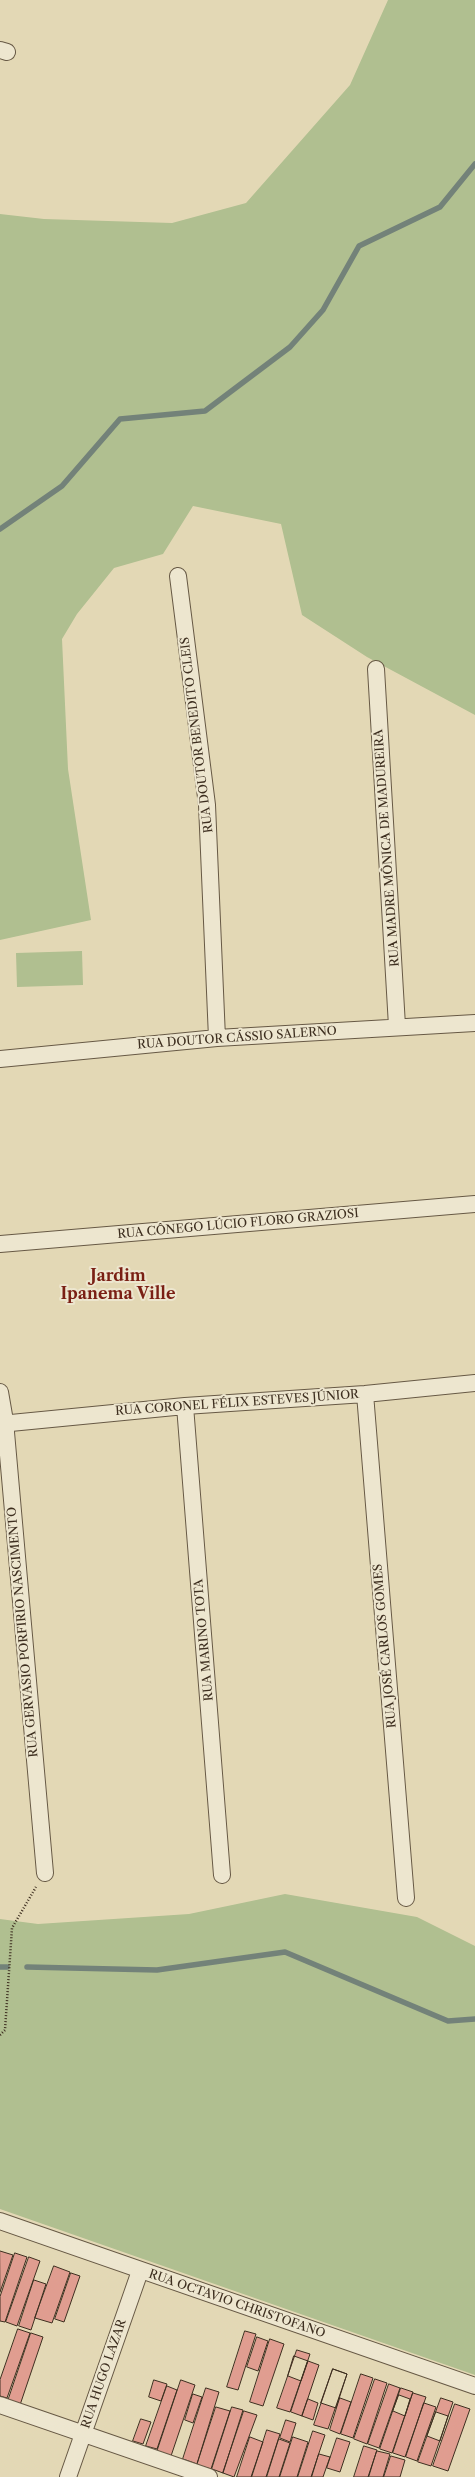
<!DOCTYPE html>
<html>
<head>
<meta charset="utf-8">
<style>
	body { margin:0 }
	canvas { display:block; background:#e3d8b5 }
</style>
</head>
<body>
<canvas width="475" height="2477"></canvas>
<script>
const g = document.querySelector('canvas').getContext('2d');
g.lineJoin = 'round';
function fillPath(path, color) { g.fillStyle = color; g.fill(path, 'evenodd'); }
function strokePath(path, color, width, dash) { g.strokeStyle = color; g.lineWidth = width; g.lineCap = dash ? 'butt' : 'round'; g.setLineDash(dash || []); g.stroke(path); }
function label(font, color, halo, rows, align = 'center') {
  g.font = font + ' "Libre Caslon Text",serif'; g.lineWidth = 4; g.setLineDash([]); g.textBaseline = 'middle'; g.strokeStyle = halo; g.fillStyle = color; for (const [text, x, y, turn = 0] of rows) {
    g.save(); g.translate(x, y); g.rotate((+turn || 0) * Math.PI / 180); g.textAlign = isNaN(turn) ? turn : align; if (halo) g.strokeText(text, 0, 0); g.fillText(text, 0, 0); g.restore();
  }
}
fillPath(new Path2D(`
	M388 0H475V715L367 657 302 615 281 524 193 506 163 554 114 568 77 614 62 639 68 769 91 920 0 940V214L44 219 172 223 246 203 350 85Z
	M82 951 83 985 17 987 16 953Z
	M285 1894 417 1917 475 1946V2375L0 2209V1919L38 1924 189 1914Z`), '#b0bf90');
strokePath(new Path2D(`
	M0 529 62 486 120 419 205 411 290 347 323 310 359 246 440 207 475 164
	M0 1967H7
	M27 1967 157 1970 285 1952 448 2021 475 2019`), '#738279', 5.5);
const building = new Path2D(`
	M0 2251 13 2255 0 2292Z
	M15 2253 27 2257 5 2322 0 2321V2297Z
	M29 2257 40 2261 17 2326 6 2322Z
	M54 2266 70 2272 52 2323 35 2318Z
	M71 2273 80 2276 64 2322 55 2319Z
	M34 2280 46 2284 31 2330 19 2326Z
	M18 2329 30 2333 7 2398 0 2396V2380Z
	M245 2331 256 2334 238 2390 227 2387Z
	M31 2333 43 2337 20 2405 8 2401Z
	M257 2337 268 2341 258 2371 247 2367Z
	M270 2339 284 2344 263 2406 250 2402Z
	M297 2350 310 2354 290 2412 277 2408Z
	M294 2356 308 2361 301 2381 288 2376Z
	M308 2361 319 2365 302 2416 291 2412Z
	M333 2369 347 2374 328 2429 314 2425Z
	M333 2369 347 2374 336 2408 321 2403Z
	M361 2374 373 2378 353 2438 341 2434Z
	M375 2379 387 2383 367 2444 354 2439Z
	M154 2380 167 2384 161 2401 149 2397Z
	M181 2380 195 2385 171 2456 157 2452Z
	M389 2384 400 2388 379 2448 368 2444Z
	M167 2386 177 2390 157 2449 146 2446Z
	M206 2388 219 2392 197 2464 183 2459Z
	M401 2388 413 2392 392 2453 380 2449Z
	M413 2393 426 2397 405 2457 393 2453Z
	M193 2394 202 2397 193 2423 185 2420Z
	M399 2395 410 2399 405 2416 393 2411Z
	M340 2398 351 2402 340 2434 330 2430Z
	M441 2398 453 2402 431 2466 418 2462Z
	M308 2399 318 2403 313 2420 302 2416Z
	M424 2403 436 2407 417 2461 406 2457Z
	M455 2404 470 2409 448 2471 433 2466Z
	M216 2407 230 2411 211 2469 197 2465Z
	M232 2407 243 2410 223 2473 212 2469Z
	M244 2411 257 2415 234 2477 223 2473Z
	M436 2412 448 2416 440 2441 427 2436Z
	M141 2419 151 2422 143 2444 133 2441Z
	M286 2420 296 2423 290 2442 280 2438Z
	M267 2430 280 2434 266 2477H252Z
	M313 2431 325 2435 311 2477H298Z
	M250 2437 263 2442 251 2477H237Z
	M293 2437 308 2442 297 2477H280Z
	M337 2438 350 2442 340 2472 327 2468Z
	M279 2439 290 2443 279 2477H267Z
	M364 2446 377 2450 368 2477H354Z
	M377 2451 390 2454 383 2477H369Z
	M319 2454 330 2457 323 2477H312Z
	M391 2456 405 2460 400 2477H384Z`);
fillPath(building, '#e09d90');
strokePath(building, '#3e2f20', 1);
const street = new Path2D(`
	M0 50 7 52
	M178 576 207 805 217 1038
	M376 669 397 1026
	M0 1059 217 1038 475 1023
	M0 1244 475 1204
	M0 1392 5 1421 45 1873
	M365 1394 406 1898
	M185 1406 222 1875
	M0 1424 185 1406 365 1394 475 1383
	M0 2221 475 2386
	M0 2405 209 2477
	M68 2477 140 2271`);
strokePath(street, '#675945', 18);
strokePath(new Path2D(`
	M0 2035 5 2030 12 1928 36 1887`), '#3e2f20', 2.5, [1, 2]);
strokePath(street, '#ede6cf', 16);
label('12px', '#3e2f20', '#ede6cf', [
	["RUA DOUTOR BENEDITO CLEIS",197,735,-97],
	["RUA MADRE MÔNICA DE MADUREIRA",387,848,-94],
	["RUA DOUTOR CÁSSIO SALERNO",237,1038,-4],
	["RUA CÔNEGO LÚCIO FLORO GRAZIOSI",238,1224,-5],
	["RUA CORONEL FÉLIX ESTEVES JÚNIOR",237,1403,-4],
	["RUA GERVASIO PORFIRIO NASCIMENTO",23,1632,-95],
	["RUA MARINO TOTA",204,1640,-95],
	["RUA JOSÉ CARLOS GOMES",385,1646,-95],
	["RUA OCTAVIO CHRISTOFANO",237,2304,19],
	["RUA HUGO LAZAR",104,2374,-71]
]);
label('bold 16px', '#7a1f14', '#ede6cf', [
	["Jardim",118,1276],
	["Ipanema Ville",118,1294]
]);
</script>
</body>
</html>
